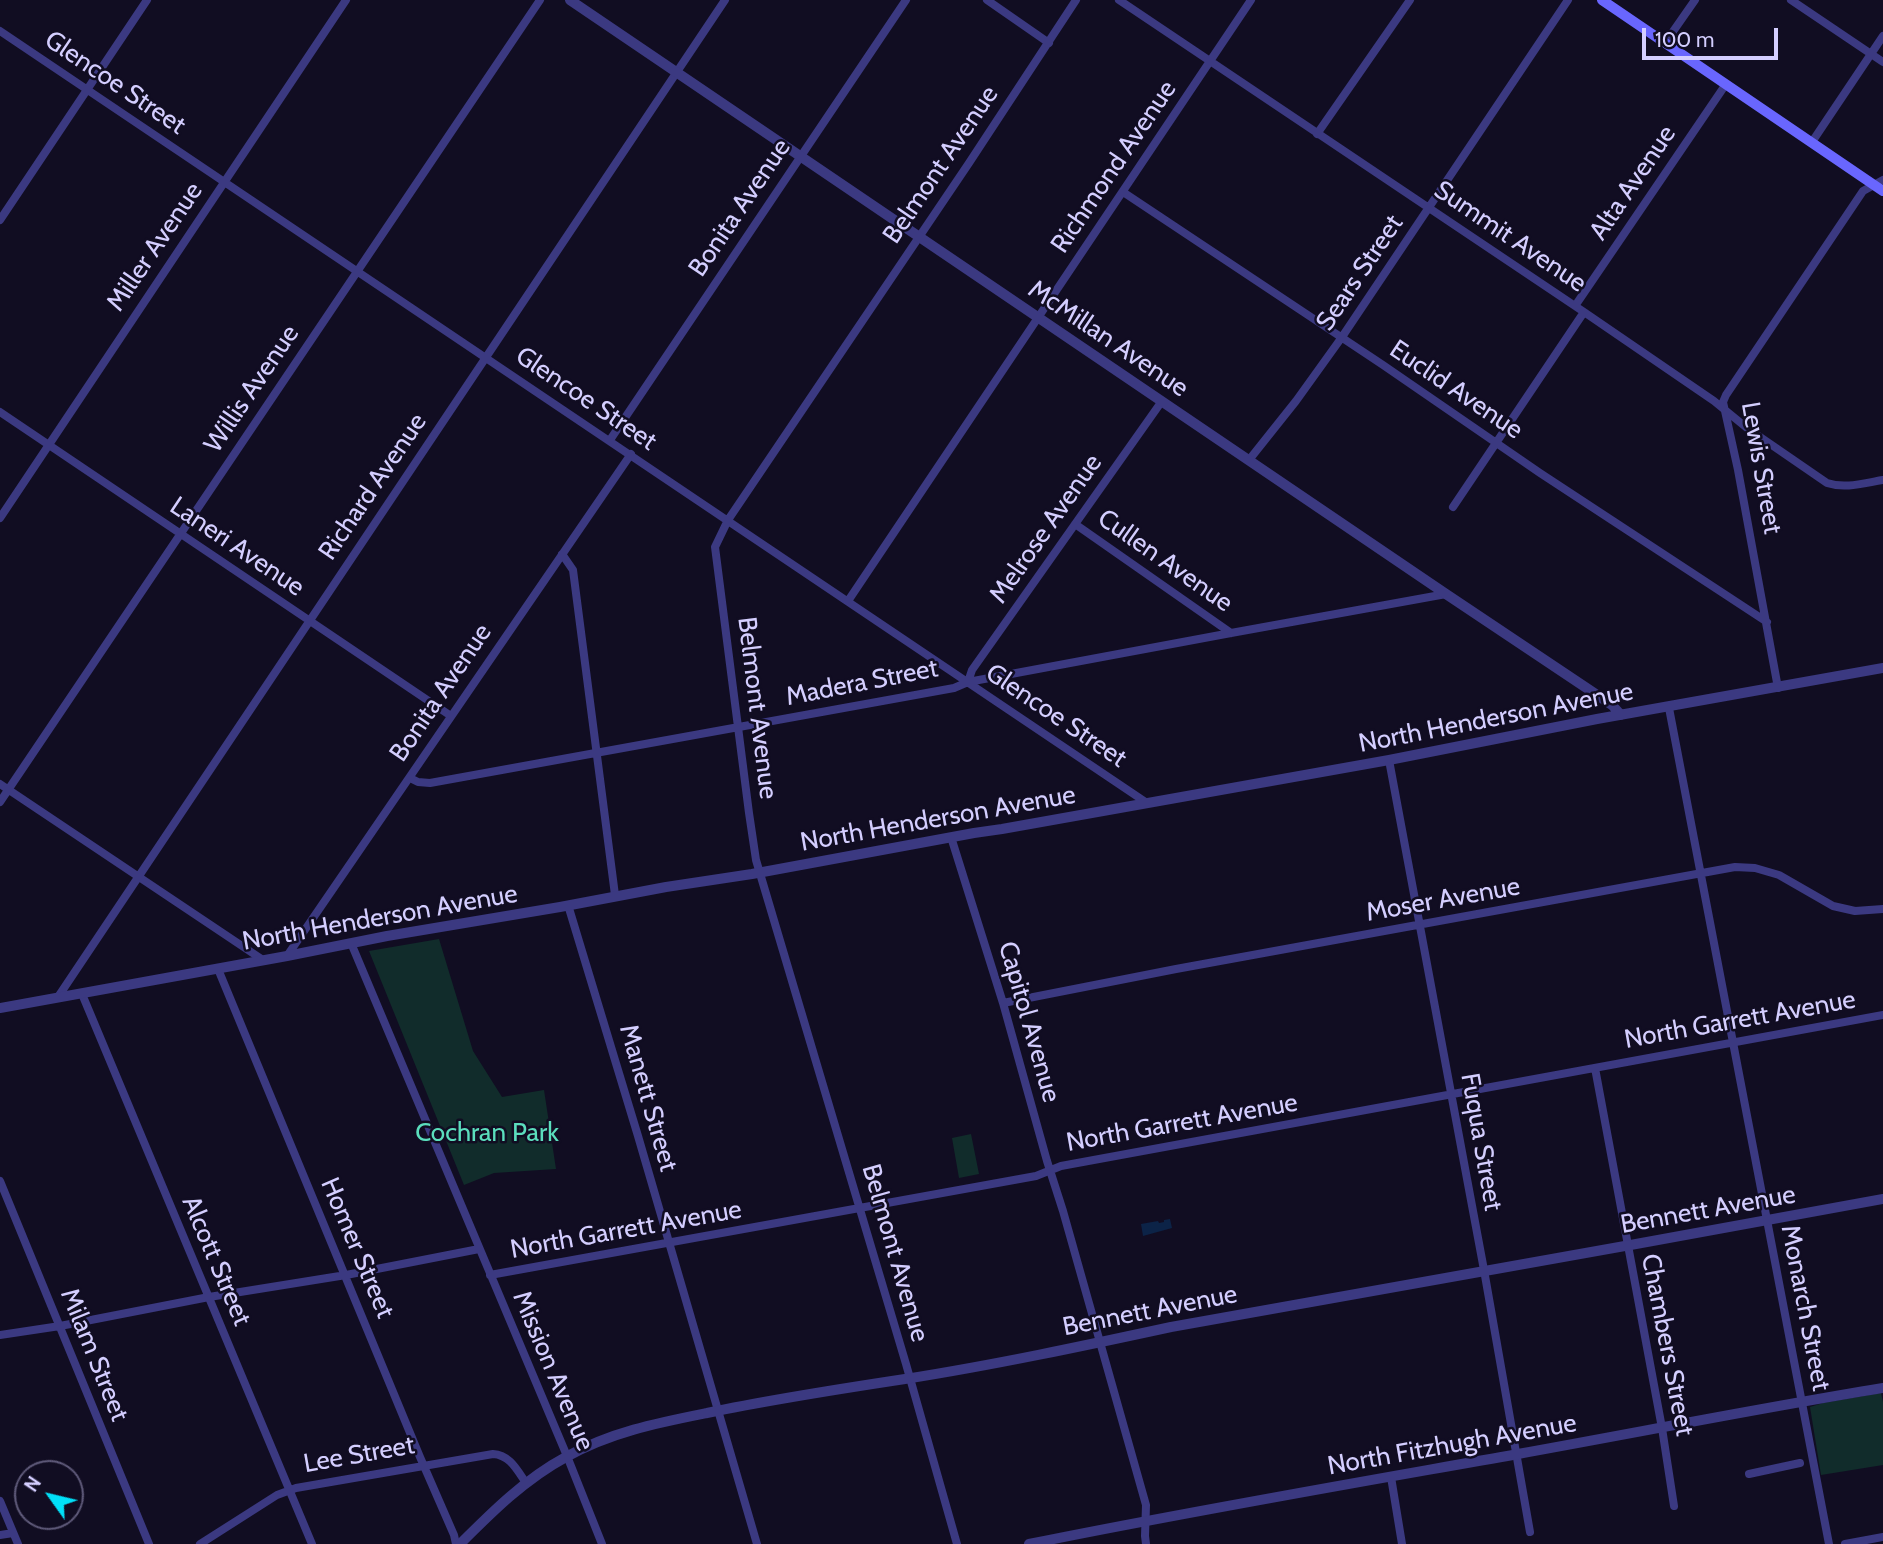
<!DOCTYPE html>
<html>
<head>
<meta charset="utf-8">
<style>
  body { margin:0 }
  #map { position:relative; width:1883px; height:1544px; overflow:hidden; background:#110d22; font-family:Cabin,sans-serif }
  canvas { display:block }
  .north { position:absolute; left:14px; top:1460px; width:70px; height:70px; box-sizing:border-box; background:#110d22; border:2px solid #5f5a7a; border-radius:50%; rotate:304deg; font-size:19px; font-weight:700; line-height:28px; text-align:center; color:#d4ceff }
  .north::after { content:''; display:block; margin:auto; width:24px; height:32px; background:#01e0f8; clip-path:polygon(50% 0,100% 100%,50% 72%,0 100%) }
  .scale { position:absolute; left:1642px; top:28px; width:136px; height:32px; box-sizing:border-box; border:4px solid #d4ceff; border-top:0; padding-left:9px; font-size:21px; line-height:24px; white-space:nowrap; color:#d4ceff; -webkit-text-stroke:5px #110d22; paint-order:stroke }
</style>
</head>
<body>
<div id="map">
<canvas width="1883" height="1544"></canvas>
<div class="north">N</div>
<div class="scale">100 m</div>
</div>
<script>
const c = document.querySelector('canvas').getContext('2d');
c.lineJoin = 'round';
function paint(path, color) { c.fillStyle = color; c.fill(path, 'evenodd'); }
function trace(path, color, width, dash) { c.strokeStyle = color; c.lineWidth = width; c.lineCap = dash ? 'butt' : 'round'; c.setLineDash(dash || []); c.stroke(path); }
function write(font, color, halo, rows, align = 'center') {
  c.font = font + ' Cabin,sans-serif'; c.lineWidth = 5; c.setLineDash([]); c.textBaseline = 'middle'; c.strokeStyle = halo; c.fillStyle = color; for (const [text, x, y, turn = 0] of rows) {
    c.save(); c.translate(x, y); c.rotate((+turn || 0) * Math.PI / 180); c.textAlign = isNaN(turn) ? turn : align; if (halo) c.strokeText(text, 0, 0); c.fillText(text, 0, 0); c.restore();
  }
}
paint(new Path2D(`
  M439 939 473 1051 502 1097 544 1090 556 1169 494 1173 464 1185 369 951Z
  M971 1134 979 1174 959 1178 952 1138Z
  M1881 1393 1883 1402V1465L1821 1475 1810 1407 1823 1403Z`), '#112c2b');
paint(new Path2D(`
  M1170 1219 1172 1228 1143 1236 1141 1224 1158 1221 1159 1223 1164 1222V1220Z`), '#0c2347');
trace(new Path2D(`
  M987 0 1049 43
  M1119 0 1584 312 1714 401 1747 428 1827 483C1845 489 1864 483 1883 480
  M1791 0 1883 62
  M0 31 1147 803
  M1665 43 1695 0
  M1317 134 1410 0
  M1812 142 1883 36
  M1123 192 1383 365 1540 473 1767 622
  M0 220 147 0
  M1575 306 1726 84
  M0 412 451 716
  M610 440 906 0
  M1249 460 1296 401 1342 337 1568 0
  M1453 507 1584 312
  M0 518 346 0
  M1075 524 1231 633
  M562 554 573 570 615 895
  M848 601 1251 0
  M968 682 972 670 1162 401
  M1778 688 1738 470 1723 402 1726 395 1863 191 1883 180
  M1669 708 1829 1544
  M1389 760 1484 1270 1530 1532
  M410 778 418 782 430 783 954 688 968 682 1231 633 1446 594
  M0 784 263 960
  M0 802 540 0
  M951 837 1003 1003 1047 1161 1063 1211 1146 1505 1145 1536 1146 1544
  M568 905 638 1136 757 1544
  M351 943 567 1456 602 1544
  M287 956 631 454
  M218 969 420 1457 454 1535 456 1544
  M82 994 312 1544
  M58 997 725 0
  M1003 1003 1176 969 1735 867 1755 868 1779 875 1833 906 1855 911 1883 909
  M1595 1068 1662 1428 1674 1506
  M0 1181 149 1544
  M490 1275 1036 1176 1061 1166 1883 1015
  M0 1335 60 1326 209 1297 346 1275 479 1249
  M1749 1474 1800 1463
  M1391 1477 1402 1544
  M0 1501 18 1544
  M0 1535 13 1533
  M200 1544 277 1495 296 1488 493 1454C510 1455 517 1470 526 1483
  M957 1544 906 1364 756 860 749 813 715 547 728 520 969 163 1076 0
  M1845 1544 1883 1537`), '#3b3981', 8);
trace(new Path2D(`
  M570 0 1446 594 1612 705 1621 715
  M0 1008 287 956 387 936 560 907 666 887 752 874 974 833 1002 829 1389 760 1597 719 1883 668
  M460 1544C492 1512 525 1479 566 1457 611 1432 657 1423 707 1413 773 1399 839 1389 905 1379 994 1365 1083 1346 1171 1327L1636 1244 1883 1199
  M1029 1544C1191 1511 1355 1483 1518 1454 1640 1432 1761 1408 1883 1388`), '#3b3981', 10);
trace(new Path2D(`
  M1602 0 1883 191`), '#6966fe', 10);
write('26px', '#d4ceff', '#110d22', [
  ["Glencoe Street",115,83,34],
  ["Belmont Avenue",941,165,-56],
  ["Richmond Avenue",1114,167,-56],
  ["Alta Avenue",1633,183,-56],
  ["Bonita Avenue",740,208,-56],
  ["Summit Avenue",1510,237,34],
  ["Miller Avenue",155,247,-56],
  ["Sears Street",1360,273,-56],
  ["McMillan Avenue",1108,339,34],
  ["Willis Avenue",252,389,-56],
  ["Euclid Avenue",1456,390,34],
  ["Glencoe Street",586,399,34],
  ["Lewis Street",1761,468,80],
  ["Richard Avenue",373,487,-56],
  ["Melrose Avenue",1046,529,-55],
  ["Laneri Avenue",237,547,34],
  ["Cullen Avenue",1165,561,35],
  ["Madera Street",862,683,-11],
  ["Bonita Avenue",441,693,-56],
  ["Belmont Avenue",757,708,83],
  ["Glencoe Street",1056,716,34],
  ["North Henderson Avenue",1496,718,-11],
  ["North Henderson Avenue",938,819,-10],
  ["Moser Avenue",1443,900,-10],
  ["North Henderson Avenue",380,918,-10],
  ["North Garrett Avenue",1740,1020,-10],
  ["Capitol Avenue",1029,1022,74],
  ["Manett Street",648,1098,74],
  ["North Garrett Avenue",1182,1123,-10],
  ["Fuqua Street",1481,1142,80],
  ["Bennett Avenue",1708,1210,-10],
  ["North Garrett Avenue",626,1230,-10],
  ["Homer Street",357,1248,67],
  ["Belmont Avenue",895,1253,74],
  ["Alcott Street",216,1261,67],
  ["Monarch Street",1805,1308,79],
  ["Bennett Avenue",1150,1311,-11],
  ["Chambers Street",1667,1345,79],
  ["Milam Street",94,1355,68],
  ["Mission Avenue",553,1371,67],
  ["North Fitzhugh Avenue",1452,1445,-10],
  ["Lee Street",359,1455,-10]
]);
write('26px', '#5bdebd', '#110d22', [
  ["Cochran Park",487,1133]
]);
</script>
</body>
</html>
